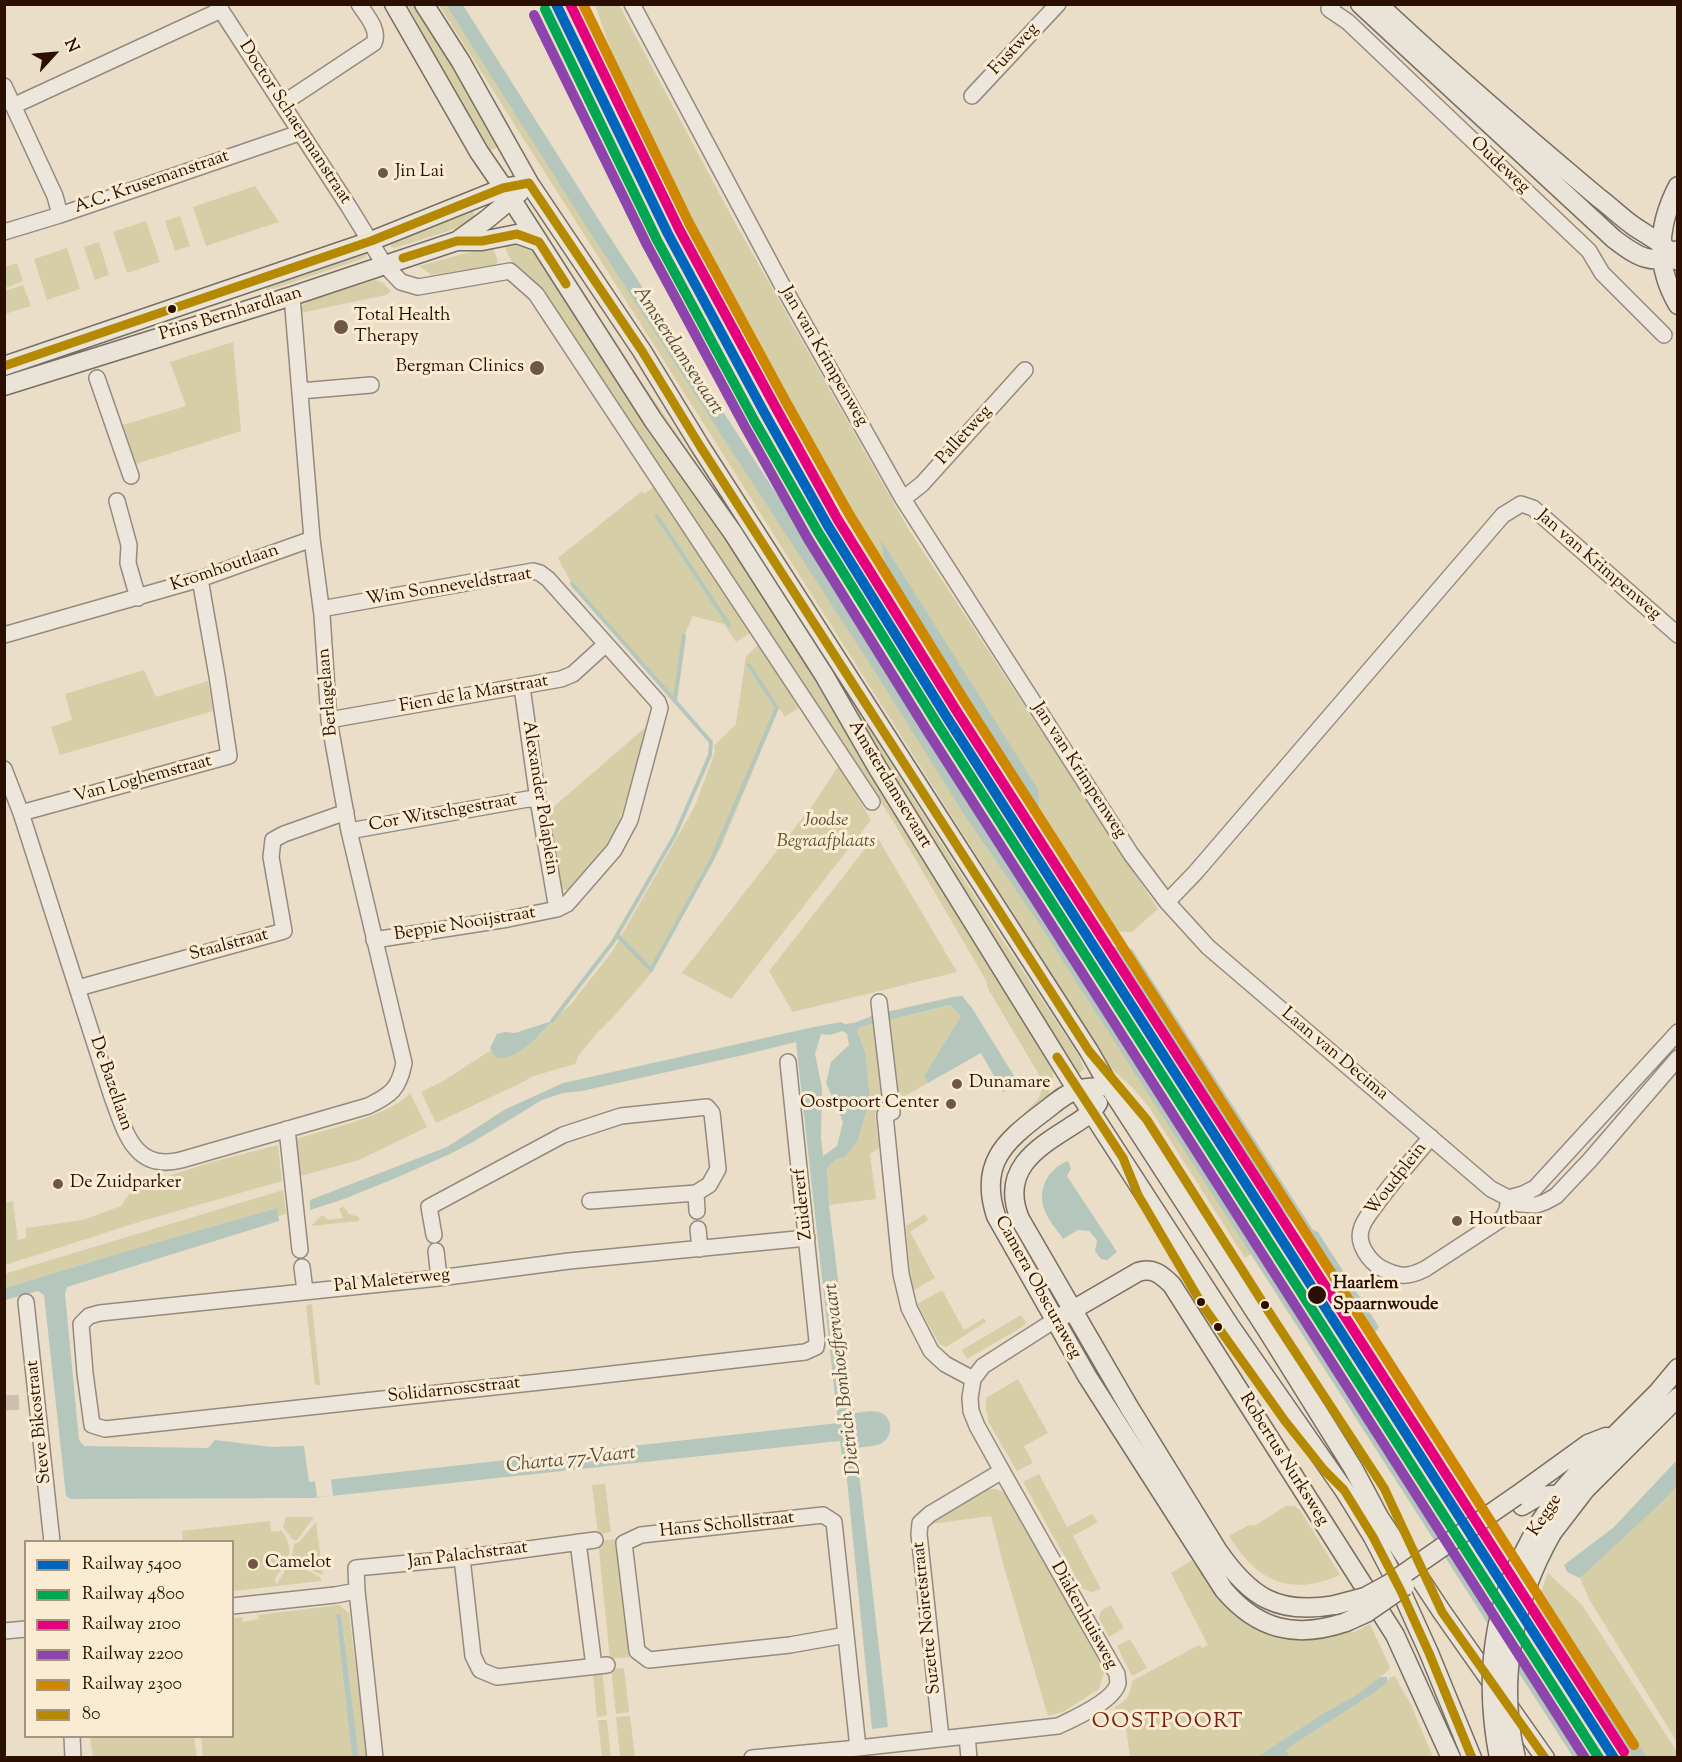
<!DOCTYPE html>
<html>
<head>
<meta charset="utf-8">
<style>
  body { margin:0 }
  #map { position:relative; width:1682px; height:1762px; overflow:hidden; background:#eadec9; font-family:"Sorts Mill Goudy",serif }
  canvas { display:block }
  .frame { position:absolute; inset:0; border:6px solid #2b0f00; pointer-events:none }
  .legend { position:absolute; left:24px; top:1540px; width:210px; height:198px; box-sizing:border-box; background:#faecd3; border:2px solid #a7947f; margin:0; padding:8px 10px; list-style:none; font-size:18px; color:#2b0f00 }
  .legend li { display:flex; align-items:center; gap:12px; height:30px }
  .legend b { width:30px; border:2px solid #a7947f }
  .north { position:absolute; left:24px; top:24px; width:60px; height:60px; -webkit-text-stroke:4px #faecd3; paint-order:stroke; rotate:64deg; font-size:16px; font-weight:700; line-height:24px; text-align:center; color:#2b0f00 }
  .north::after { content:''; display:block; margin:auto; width:21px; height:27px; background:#2b0f00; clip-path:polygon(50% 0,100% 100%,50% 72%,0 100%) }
</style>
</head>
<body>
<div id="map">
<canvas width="1682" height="1762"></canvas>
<div class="frame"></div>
<ul class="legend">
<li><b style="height:8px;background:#0065bd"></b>Railway 5400</li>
<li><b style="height:8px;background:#00a651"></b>Railway 4800</li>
<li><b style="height:8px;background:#e5007d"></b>Railway 2100</li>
<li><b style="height:8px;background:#8e44ad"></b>Railway 2200</li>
<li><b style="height:8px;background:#ce8800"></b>Railway 2300</li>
<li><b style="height:8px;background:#b58a00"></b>80</li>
</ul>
<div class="north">N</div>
</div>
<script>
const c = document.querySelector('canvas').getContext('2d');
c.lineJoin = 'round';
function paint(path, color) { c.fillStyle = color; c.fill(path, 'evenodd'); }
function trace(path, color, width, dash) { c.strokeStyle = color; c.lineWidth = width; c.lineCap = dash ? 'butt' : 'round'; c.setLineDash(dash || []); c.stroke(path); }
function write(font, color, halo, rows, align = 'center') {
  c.font = font + ' "Sorts Mill Goudy",serif'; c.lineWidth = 6; c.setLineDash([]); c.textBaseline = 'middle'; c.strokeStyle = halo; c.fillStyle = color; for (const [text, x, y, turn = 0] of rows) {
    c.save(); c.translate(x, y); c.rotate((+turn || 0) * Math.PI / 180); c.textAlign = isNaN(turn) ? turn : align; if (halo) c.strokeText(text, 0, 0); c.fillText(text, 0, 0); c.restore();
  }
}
paint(new Path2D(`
  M408 5H418L500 146 487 152 462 109Z
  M439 5H454L894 696 1254 1252 1245 1258 1149 1107 1133 1088 1111 1068Z
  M595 5H619L733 219 909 530 1158 909 1132 932 1109 931 859 538 706 260 624 88Z
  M255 186 279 222 206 246 193 207Z
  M472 210 477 219C451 232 422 239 394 248L390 246 392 242Z
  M531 214 626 359 727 507 774 578 998 933 1079 1056 1084 1069 1078 1074 828 669 623 361Z
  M180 216 190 246 175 251 165 221Z
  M146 221 160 262 127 273 113 232Z
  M99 242 109 275 95 280 84 247Z
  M503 243C521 245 529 246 540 260L584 330 746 568 823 686 865 764 1053 1071C1055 1094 1042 1103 1026 1115L1024 1113C1039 1100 1046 1093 1038 1073L987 987V982L893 821 859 768 610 390 546 297 515 269Z
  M492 246 498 261 495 265 432 275 419 266Z
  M67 248 80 289 47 300 34 259Z
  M365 252 367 253 365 258 267 291 265 285Z
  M17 263 23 281 5 288V267Z
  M375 280 382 282 391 291 386 295 300 313 302 306 309 301Z
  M23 285 31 306 5 314V291Z
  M233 342 241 431 136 464 123 425 186 406 170 362Z
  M655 486 751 632 736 642 724 624 693 616 684 636 675 700 572 584 558 558 642 491 644 494Z
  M759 644 801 706 785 717 779 708 721 847 651 973 617 1013 596 1034 578 1056 575 1064 530 1077 525 1081 436 1123 421 1092 445 1080 491 1050 493 1054 538 1037 552 1021 571 1004 612 952 695 806 715 752 714 746 736 724 746 656Z
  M144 670 156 697 208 681 213 711 60 755 51 727 72 720 65 694Z
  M649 724 617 829 575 889 564 890 561 887 549 811Z
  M839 765 871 820 731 999 682 973 815 802Z
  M876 835 957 972 793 1012 769 971Z
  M952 1005 961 1016 924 1076 928 1083 875 1113 879 1148 870 1154 876 1199 829 1205 827 1168 835 1160 845 1157 858 1140 870 1098 865 1052 857 1030 860 1027Z
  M410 1093 427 1127 359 1160 300 1176 296 1139C325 1130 392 1115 410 1093Z
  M278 1145 282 1181 142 1221 5 1265V1203L13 1201 18 1240 26 1238V1228L83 1220 121 1206 134 1187 212 1162Z
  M283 1190 286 1214 278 1216 277 1208 120 1253 5 1288 4 1274Z
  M343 1206 349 1214 359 1217V1221L311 1226 322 1215 328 1220 343 1218 339 1209Z
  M925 1214 928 1220 910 1232 935 1278 912 1291 906 1226Z
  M942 1290 964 1330 984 1318 986 1322 946 1347 940 1345 917 1304Z
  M312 1304 320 1385H315L306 1305Z
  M1021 1315 1026 1323 1022 1327 967 1359 962 1350Z
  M1018 1379 1048 1433 1024 1446 1033 1463 1017 1471 989 1423 986 1409V1398Z
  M1039 1474 1067 1527 1092 1514 1098 1522 1073 1536 1101 1589 1091 1592 1082 1588 1023 1482Z
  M605 1484 611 1532 598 1535 592 1485Z
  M1677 1485V1742L1589 1599 1580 1578Z
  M984 1489H996L1007 1494 1068 1602 1101 1665 1104 1673 1099 1689 1063 1712 1048 1716 1004 1567 991 1516 931 1524 935 1518Z
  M1286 1506H1294L1300 1510 1340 1575C1289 1597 1257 1581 1229 1536L1249 1525 1254 1526Z
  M285 1517H314L297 1540 294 1541 283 1527 285 1522Z
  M270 1521 271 1531 278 1532 281 1530C296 1549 289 1561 275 1578L276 1585 291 1561 321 1578V1581L233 1591 232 1542 183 1541 182 1531Z
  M316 1522 323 1575 310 1570 292 1556 294 1544 300 1541Z
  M616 1539 632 1657 610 1659 598 1541Z
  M1192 1560C1204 1577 1216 1597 1231 1612 1240 1621 1249 1623 1260 1627 1266 1629 1271 1633 1277 1635 1300 1643 1328 1639 1350 1630L1352 1633 1370 1624 1390 1667 1387 1672 1356 1695 1322 1714 1257 1757H1130L1124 1715H1117L1115 1707C1127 1701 1131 1694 1132 1681L1199 1645 1202 1648 1208 1645 1171 1573Z
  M1548 1573 1582 1605 1672 1744 1677 1752V1757H1647L1548 1604 1602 1701V1707L1632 1757H1623L1579 1688 1582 1685 1534 1610Z
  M339 1605 349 1613 367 1757H359L341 1614 336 1616 352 1757H203L201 1737 232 1736 233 1618 242 1617 243 1622 259 1619 258 1615Z
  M1111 1605 1124 1628 1109 1637 1099 1618 1101 1611Z
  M1130 1639 1147 1668 1132 1676 1117 1646Z
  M624 1668 629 1712 616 1714 611 1669Z
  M602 1669 607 1715 597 1717 593 1674 596 1670Z
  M1395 1676 1411 1705 1433 1757 1290 1758 1286 1751 1294 1744 1371 1695 1391 1677Z
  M630 1716 635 1757H620L616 1717Z
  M598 1720H607L611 1757H602Z
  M90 1737H194L197 1757H93Z`), '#d5cea7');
paint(new Path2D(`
  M880 538 1038 789 1039 811 886 568Z
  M1109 946 1132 949 1313 1230 1318 1232 1379 1327 1375 1332 1463 1471 1456 1477 1296 1226 1283 1211 1265 1187 1130 980Z
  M962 996 972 1008 1016 1079 1003 1092 981 1053 928 1083 924 1076 961 1016 951 1005 860 1027 857 1030 865 1052 870 1098 858 1140 845 1157 835 1160 827 1168 829 1205 854 1413C861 1413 871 1410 879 1412 893 1416 894 1436 882 1443 875 1447 865 1446 858 1448L860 1469 859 1473 888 1727 872 1729 846 1470H844L840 1442 839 1441 313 1498 71 1499 66 1496 44 1295 38 1291 5 1300V1288L120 1253 277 1208 279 1221 67 1287 65 1294 79 1440 84 1446 208 1448 215 1440 272 1447 304 1446 309 1482 838 1423 796 1042 739 1056 582 1091 563 1093 542 1100 473 1142 450 1154 391 1180 344 1199 310 1210V1200L447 1147 504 1110 563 1083 814 1027 841 1022 845 1024 854 1023 877 1014 953 997ZM843 1031 847 1034 849 1045 831 1062 826 1083 843 1122 837 1146 823 1156 821 1138 822 1088 815 1054 821 1034 830 1035Z
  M552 1021C538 1037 520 1058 497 1058L493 1054 490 1048 497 1034 505 1032 515 1033Z
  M1068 1161 1071 1168 1067 1176 1117 1252 1107 1260 1101 1259 1095 1251 1097 1240 1089 1231 1078 1230 1063 1239C1057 1230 1049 1221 1045 1211 1036 1191 1048 1168 1068 1161Z
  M1677 1460V1485L1667 1497 1580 1578 1567 1572 1564 1565 1613 1528Z
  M1548 1604 1553 1609 1647 1757H1632L1601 1707 1602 1701 1546 1611Z
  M341 1614 359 1757H352L336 1615Z
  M1380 1677H1387V1682L1371 1695 1294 1744 1286 1751 1290 1757H1257L1322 1714 1356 1695Z`), '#b5c7bc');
paint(new Path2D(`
  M331 1479 333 1496 317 1497 315 1481Z`), '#eadec9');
trace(new Path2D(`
  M657 516 729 625
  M675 700 684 636
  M617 935 651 970 711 861 777 708 749 665
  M552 1021 613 942 675 835 710 755 711 742 572 584`), '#b5c7bc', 4);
trace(new Path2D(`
  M454 4 595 227 879 665 969 809 1043 917 1500 1630
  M1510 1646 1582 1758`), '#b5c7bc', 14);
trace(new Path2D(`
  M4 1403 22 1402`), '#cdbfab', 15, [15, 8]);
const minor = new Path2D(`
  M217 4 349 207 384 264 401 282 418 287 510 271 536 294 872 802
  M632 4 781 283 903 499 1131 854 1167 902 1208 947 1491 1189 1520 1204 1536 1205 1545 1202 1556 1196 1590 1160 1678 1058
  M1333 4 1329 9 1348 22 1589 251 1602 273 1664 335
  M4 86 55 196 60 215
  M972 96 1058 4
  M282 104 374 43C380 30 366 15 359 4
  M13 106 221 10
  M4 232 60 215 299 133
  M97 378 131 476
  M300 391 371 385
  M903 499 922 484 1025 370
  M117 501 129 545 128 563 138 598
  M321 609 533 571 540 573 548 579 658 702 660 708 630 820 614 850 567 904 557 909 508 919 374 940
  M4 635 200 579 312 539
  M522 687 538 800 557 909
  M329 720 561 679 573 674 606 644
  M4 769 21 813 112 1097C125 1131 134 1172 181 1160L368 1106C391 1095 399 1089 404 1063L349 831 329 720 322 615 312 539 292 296
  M21 813 229 756 217 676 200 579
  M349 831 528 799 538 800
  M1167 902 1195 873 1503 515 1521 504 1533 508 1678 635
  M78 988 284 931 271 857 273 840 284 834 346 812
  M879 1002 892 1112 885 1115 901 1274 909 1308 931 1351 945 1364 973 1379
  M788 1062 817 1341 816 1347 805 1352 577 1378 105 1429 92 1425 85 1373 81 1324 89 1316 100 1313 439 1278 569 1261 807 1238
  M287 1129 300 1250
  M1431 1137C1413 1159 1394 1180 1378 1202 1372 1211 1363 1220 1361 1230 1357 1244 1369 1261 1381 1268 1399 1277 1407 1278 1425 1269L1503 1218 1507 1210 1509 1198
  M696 1193 697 1211
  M1509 1198 1523 1194 1535 1188 1678 1032
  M698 1229 700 1249
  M434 1235 429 1207 563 1135 621 1116 707 1107 712 1113 718 1169 709 1185 696 1193 590 1201
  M436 1251 439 1278
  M302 1267 305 1291
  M26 1302 52 1542
  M578 1542 594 1666
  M462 1558 473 1656 480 1670 497 1677 607 1665
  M232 1606 335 1595 357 1591
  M4 1631 26 1629
  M846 1635 790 1645 649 1660 637 1651 624 1543 641 1535 823 1515 834 1522 858 1748
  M72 1736 73 1758
  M967 1736 969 1758
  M941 1738 919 1534 920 1523 930 1514 1002 1471
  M375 1758 357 1591 356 1568 462 1558 595 1540
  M752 1758 858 1748 1058 1726C1073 1719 1114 1701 1118 1683 1118 1681 1117 1676 1117 1674L1002 1471 977 1426 971 1411 970 1398 973 1379 983 1366 1055 1320`);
const major = new Path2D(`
  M394 4 479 152 512 200 653 420 733 533 824 675 877 767 1077 1090 1230 1326 1344 1490 1373 1537 1401 1591 1429 1653 1472 1758
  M424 4 461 62 529 183 642 351 700 446 1089 1051 1109 1086 1267 1330 1353 1468 1379 1517 1442 1612 1545 1758
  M1360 4 1614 239C1634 254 1655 270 1678 250
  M1378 4C1449 71 1524 135 1599 198 1611 207 1622 218 1635 227 1650 237 1667 245 1678 261
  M1678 186C1657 226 1655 266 1678 305
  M457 241 486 220 520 192
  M4 366 371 241 503 188 514 186
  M4 386 292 296 457 241H482L517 234 539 242
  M1109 1086C1099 1087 1086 1087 1077 1090 1064 1094 1053 1105 1042 1113 1004 1142 979 1164 996 1216L1087 1376 1224 1590C1258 1630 1296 1639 1346 1622
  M1098 1103C1091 1114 1081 1120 1070 1127 1035 1149 1000 1171 1020 1219L1129 1407 1218 1551C1250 1597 1277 1615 1335 1605
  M1064 1315 1138 1272C1153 1267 1162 1275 1172 1285L1395 1635 1451 1758
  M1516 1496 1588 1444 1606 1437
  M1522 1506 1539 1496 1566 1494
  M1538 1525 1559 1494 1581 1469 1658 1392 1678 1368
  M1552 1533 1585 1490 1678 1397`);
trace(minor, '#958a7d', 18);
trace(major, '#796e62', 21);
trace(minor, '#ede6dd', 15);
trace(major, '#eae3d7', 18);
const majorBridge = new Path2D(`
  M1335 1605 1365 1597 1389 1584 1516 1496
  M1346 1622 1366 1613 1405 1586
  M1499 1758C1487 1696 1489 1633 1513 1575 1521 1557 1530 1541 1538 1525
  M1516 1758C1497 1680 1513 1602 1552 1533`);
trace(majorBridge, '#796e62', 21, []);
trace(majorBridge, '#eae3d7', 18);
trace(new Path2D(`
  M403 258 457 241H482L517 234 539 242 566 284
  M4 366 371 241 503 188 529 183 642 351 700 446 1089 1051 1147 1120 1265 1306 1384 1488 1442 1612 1545 1758
  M1057 1057 1123 1158 1138 1195 1203 1306 1285 1421 1324 1470 1344 1490 1373 1537 1401 1591 1429 1653 1472 1758`), '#b58a00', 9);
trace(new Path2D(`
  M556 4 668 234 765 414 828 526 946 716 1614 1758`), '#0065bd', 10);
trace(new Path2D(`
  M545 9 657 240 754 420 818 532 936 722 1599 1758`), '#00a651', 10);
trace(new Path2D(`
  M570 4 679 229 776 408 838 520 956 710 1624 1752`), '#e5007d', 10);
trace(new Path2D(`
  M534 15 647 245 744 425 808 539 926 729 1585 1758`), '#8e44ad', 10);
trace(new Path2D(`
  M583 4 689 223 786 402 849 514 966 703 1634 1745`), '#ce8800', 10);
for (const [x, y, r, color] of [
  [383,173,6,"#6e5746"],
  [172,309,5,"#2b0f00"],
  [341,327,8,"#6e5746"],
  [537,368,8,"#6e5746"],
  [957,1084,6,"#6e5746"],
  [951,1104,6,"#6e5746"],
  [58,1184,6,"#6e5746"],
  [1457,1221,6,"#6e5746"],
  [1317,1295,10,"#2b0f00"],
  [1201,1302,5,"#2b0f00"],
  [1265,1305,5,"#2b0f00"],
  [1218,1327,5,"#2b0f00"],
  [253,1564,6,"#6e5746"]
]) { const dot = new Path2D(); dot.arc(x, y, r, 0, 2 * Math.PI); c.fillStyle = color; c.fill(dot); trace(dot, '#faecd3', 2); }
write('18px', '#2b0f00', '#faecd3', [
  ["Fustweg",1015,50,-47],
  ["Doctor Schaepmanstraat",294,123,57],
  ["Oudeweg",1499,166,43],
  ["A.C. Krusemanstraat",152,183,-19],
  ["Prins Bernhardlaan",231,315,-17],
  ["Jan van Krimpenweg",823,357,60],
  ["Palletweg",965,436,-48],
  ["Jan van Krimpenweg",1598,566,41],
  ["Kromhoutlaan",225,569,-19],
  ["Wim Sonneveldstraat",449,588,-9],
  ["Berlagelaan",329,692,-95],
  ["Fien de la Marstraat",474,695,-10],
  ["Jan van Krimpenweg",1078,771,57],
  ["Van Loghemstraat",143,780,-15],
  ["Amsterdamsevaart",889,785,59],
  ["Alexander Polaplein",539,798,81],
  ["Cor Witschgestraat",443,814,-10],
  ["Beppie Nooijstraat",465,925,-9],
  ["Staalstraat",229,946,-15],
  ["Laan van Decima",1334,1055,40],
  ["De Bazellaan",110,1084,71],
  ["Woudplein",1397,1180,-52],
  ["Zuidererf",804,1204,-96],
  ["Pal Maleterweg",392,1282,-6],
  ["Camera Obscuraweg",1037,1288,61],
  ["Solidarnoscstraat",454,1391,-6],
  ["Steve Bikostraat",40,1422,-96],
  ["Robertus Nurksweg",1283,1460,58],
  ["Kegge",1546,1516,-57],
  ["Hans Schollstraat",727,1526,-6],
  ["Jan Palachstraat",468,1556,-7],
  ["Diakenhuisweg",1083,1616,61],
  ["Suzette Noiretstraat",928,1618,-96]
]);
write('18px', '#2b0f00', '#faecd3', [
  ["Jin Lai",395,173],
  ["Total Health",354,317],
  ["Therapy",354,338],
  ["Bergman Clinics",524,368,"right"],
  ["Dunamare",969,1084],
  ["Oostpoort Center",939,1104,"right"],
  ["De Zuidparker",70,1184],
  ["Houtbaar",1469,1221],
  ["Camelot",265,1564]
], 'left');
write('italic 18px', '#614d31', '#faecd3', [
  ["Joodse",826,822],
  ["Begraafplaats",826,843]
]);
write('bold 18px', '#2b0f00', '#faecd3', [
  ["Haarlem",1333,1285],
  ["Spaarnwoude",1333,1306]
], 'left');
write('italic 20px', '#534c40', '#faecd3', [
  ["Amsterdamsevaart",677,351,57],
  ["Dietrich Bonhoeffervaart",844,1379,-97],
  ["Charta 77-Vaart",571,1461,-6]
]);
c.letterSpacing = '1.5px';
write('21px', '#7a1f14', '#faecd3', [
  ["OOSTPOORT",1168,1723]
]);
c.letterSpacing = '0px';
</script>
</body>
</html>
